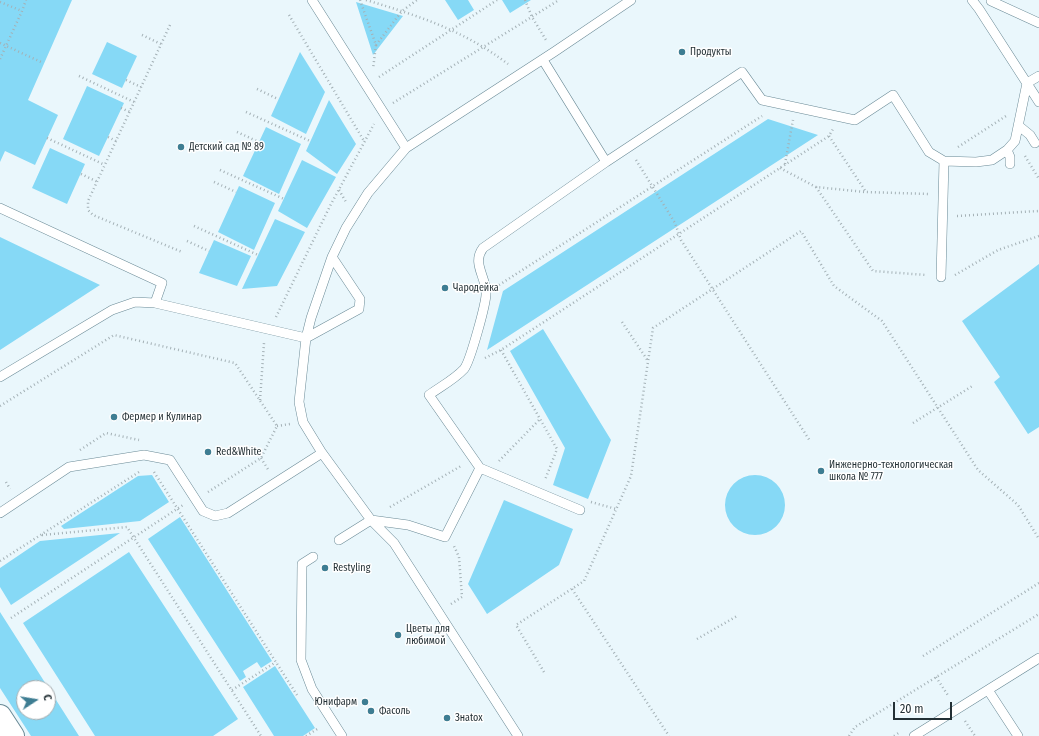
<!DOCTYPE html>
<html>
<head>
<meta charset="utf-8">
<style>
  body { margin:0 }
  #map { position:relative; width:1039px; height:736px; overflow:hidden; background:#eaf7fc; font-family:"Fira Sans Condensed",sans-serif }
  canvas { display:block }
  .north { position:absolute; left:16px; top:680px; width:40px; height:40px; box-sizing:border-box; background:#fff; border:1px solid #a7acae; border-radius:50%; rotate:78deg; font-size:11px; font-weight:700; line-height:16px; text-align:center; color:#233035 }
  .north::after { content:''; display:block; margin:auto; width:14px; height:18px; background:#3e7d92; clip-path:polygon(50% 0,100% 100%,50% 72%,0 100%) }
  .scale { position:absolute; left:893px; top:702px; width:59px; height:18px; box-sizing:border-box; border:2px solid #233035; border-top:0; padding-left:5px; font-size:12px; line-height:14px; white-space:nowrap; color:#233035; -webkit-text-stroke:3px #fff; paint-order:stroke }
</style>
</head>
<body>
<div id="map">
<canvas width="1039" height="736"></canvas>
<div class="north">С</div>
<div class="scale">20 m</div>
</div>
<script>
const c = document.querySelector('canvas').getContext('2d');
c.lineJoin = 'round';
function paint(path, color) { c.fillStyle = color; c.fill(path, 'evenodd'); }
function trace(path, color, width, dash) { c.strokeStyle = color; c.lineWidth = width; c.lineCap = dash ? 'butt' : 'round'; c.setLineDash(dash || []); c.stroke(path); }
function write(font, color, halo, rows, align = 'center') {
  c.font = font + ' "Fira Sans Condensed",sans-serif'; c.lineWidth = 3; c.setLineDash([]); c.textBaseline = 'middle'; c.strokeStyle = halo; c.fillStyle = color; for (const [text, x, y, turn = 0] of rows) {
    c.save(); c.translate(x, y); c.rotate((+turn || 0) * Math.PI / 180); c.textAlign = isNaN(turn) ? turn : align; if (halo) c.strokeText(text, 0, 0); c.fillText(text, 0, 0); c.restore();
  }
}
paint(new Path2D(`
  M0 0H72L28 100 58 115 35 165 5 151 0 162Z
  M445 0H468L474 10 458 20Z
  M502 0H531L510 13Z
  M356 2 403 16 373 55Z
  M107 42 137 56 122 88 92 74Z
  M300 52 325 92 306 134 271 116Z
  M87 86 124 103 99 156 63 139Z
  M329 100 356 144 337 174 306 151Z
  M768 119 818 135 487 350 503 291Z
  M266 127 301 144 279 194 243 176Z
  M50 148 85 164 67 204 32 188Z
  M302 160 336 177 307 228 278 211Z
  M239 186 275 203 254 250 218 232Z
  M275 219 305 232 277 286 242 289Z
  M0 237 100 285 0 350Z
  M214 240 251 256 237 286 199 273Z
  M1039 264V427L1028 434 994 382 1000 377 962 321Z
  M543 329 611 440 588 499 553 485 565 448 510 351Z
  M725 505a30 30 0 1 1 60 0a30 30 0 1 1-60 0Z
  M152 475 169 502 140 521 64 529 61 526 138 476Z
  M504 500 573 529 559 565 487 614 468 584Z
  M180 517 272 661 261 668 257 662 243 671 246 677 240 681 148 539Z
  M120 533 11 605 0 587V568L40 541Z
  M129 552 238 719 213 736H95L23 623Z
  M0 612 79 736H31L0 688ZM24 688H48V712H24Z
  M275 666 315 728 303 736H274L243 687Z`), '#86d9f6');
const lane = new Path2D(`
  M312 0 406 148
  M972 0 979 9 1039 102
  M991 1 1039 23
  M543 60 606 162
  M1019 126 1030 135 1035 143
  M1007 150 1010 157V164
  M0 208 162 283 155 303
  M941 277 944 161
  M0 377 112 310 135 302 155 303 306 338 359 309 360 299 332 257
  M580 510 480 468 429 395C440 387 455 379 464 369 470 362 487 301 486 292 485 275 472 263 483 248L606 162 742 72 762 100 855 120 893 95 929 152 944 161 976 162 992 160 1007 150 1015 141 1027 83 1039 76
  M0 513 69 467 144 455 170 460 203 511 215 516 228 513 322 453
  M339 540 371 520 408 525 445 537 480 468
  M313 557 302 564 301 660 312 689 342 736
  M988 690 1018 736
  M518 736 394 543 371 520 322 453 303 422 299 402 306 338 311 318 332 257 346 228 368 193 406 148 554 52 631 0
  M914 736 1039 658`);
const secondary = new Path2D(`
  M0 716 13 736`);
trace(lane, '#6a8a96', 10);
trace(secondary, '#6a8a96', 24);
trace(new Path2D(`
  M360 0 376 45 373 69
  M366 0C419 16 463 30 508 64
  M525 0 532 17 546 40
  M0 2 22 11
  M289 15 364 141
  M170 25 88 201V210L93 215 182 252
  M142 35 161 44
  M0 43 41 62
  M376 45 402 11 417 0
  M0 59 22 11 26 0
  M79 76 134 102
  M379 77 497 0
  M126 80 141 87
  M257 89 278 99
  M393 103 559 0
  M121 108 130 112
  M246 112 310 141
  M237 132 259 142
  M829 136 866 192 930 194
  M108 137 116 141
  M47 138 105 165
  M958 147 1006 116
  M1025 156 1039 179
  M636 160 675 223 681 240 810 441
  M785 164 793 120
  M780 168 816 187 865 192
  M220 170 284 199
  M81 174 98 182
  M214 182 236 192
  M816 187 873 271 926 275
  M339 190 346 202
  M957 216 1039 211
  M194 226 258 255
  M187 241 209 251
  M955 275 998 250 1039 236
  M499 285 762 116
  M276 317 329 208 374 124
  M622 322 648 361
  M501 350 557 449 545 480
  M485 358 501 350 829 136 833 129
  M260 400 264 343
  M0 406 114 335 235 363 277 426 261 458 208 492
  M913 423 974 385
  M277 426 290 424
  M80 450 106 433 139 440
  M261 458 269 471
  M499 461 540 419
  M154 472 297 695
  M6 482 10 489
  M591 502 616 509
  M390 507 461 466
  M42 535 127 527 261 736
  M0 561 139 472
  M572 589 669 736
  M451 604 462 597 459 557 454 546
  M11 618 183 505
  M697 639 737 616
  M923 656 1039 583
  M544 672 516 625 584 581 631 476 653 328 801 231 834 286 882 321 978 470 1018 505 1039 539
  M936 677 949 697
  M232 690 276 662
  M965 721 975 736
  M306 736 319 728
  M849 736 855 727 1039 614
  M894 736 900 732`), '#a4b1b6', 2.5, [1, 3]);
trace(lane, '#fff', 9);
trace(secondary, '#fff', 22);
for (const [x, y, r, color] of [
  [682,52,4,"#3e7d92"],
  [181,147,4,"#3e7d92"],
  [445,288,4,"#3e7d92"],
  [114,417,4,"#3e7d92"],
  [208,452,4,"#3e7d92"],
  [821,471,4,"#3e7d92"],
  [325,568,4,"#3e7d92"],
  [398,635,4,"#3e7d92"],
  [365,702,4,"#3e7d92"],
  [371,711,4,"#3e7d92"],
  [447,718,4,"#3e7d92"]
]) { const dot = new Path2D(); dot.arc(x, y, r, 0, 2 * Math.PI); c.fillStyle = color; c.fill(dot); trace(dot, '#fff', 1.5); }
write('10px', '#233035', '#fff', [
  ["Продукты",690,52],
  ["Детский сад № 89",189,147],
  ["Чародейка",453,288],
  ["Фермер и Кулинар",122,417],
  ["Red&White",216,452],
  ["Инженерно-технологическая",829,465],
  ["школа № 777",829,477],
  ["Restyling",333,568],
  ["Цветы для",406,629],
  ["любимой",406,641],
  ["Юнифарм",357,702,"right"],
  ["Фасоль",379,711],
  ["Знаtox",455,718]
], 'left');
</script>
</body>
</html>
